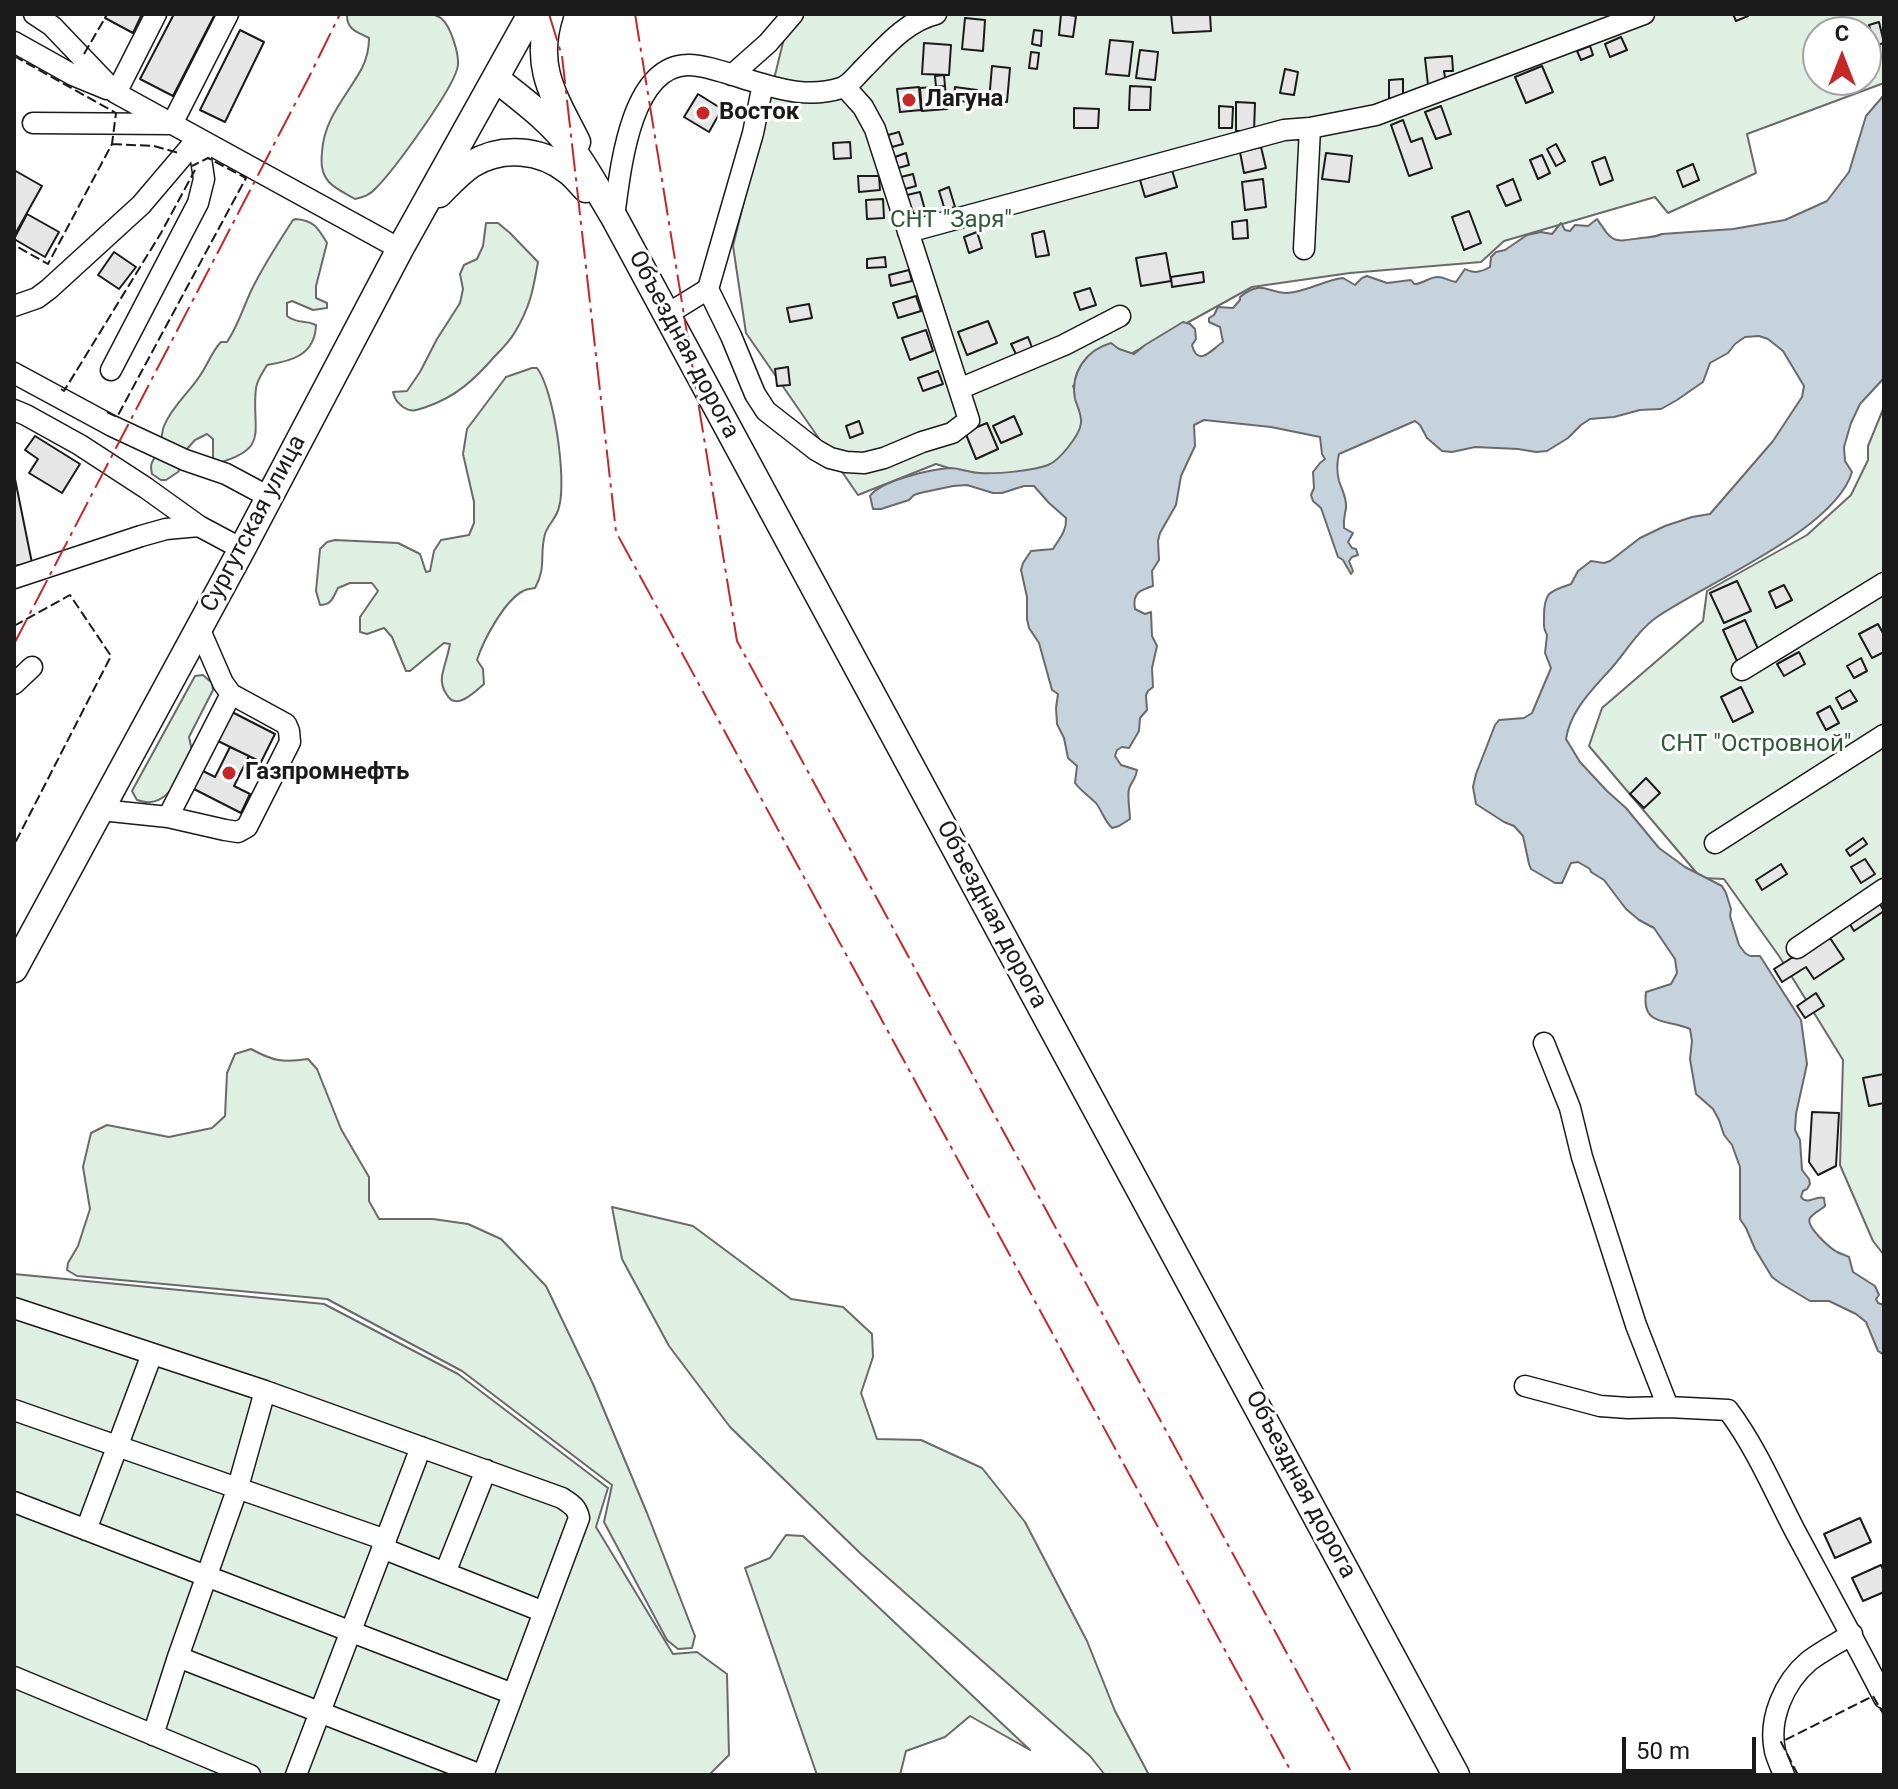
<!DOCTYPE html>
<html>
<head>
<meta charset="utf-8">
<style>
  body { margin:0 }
  #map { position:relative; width:1898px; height:1789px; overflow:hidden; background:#fff; font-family:Roboto,sans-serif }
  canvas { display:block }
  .frame { position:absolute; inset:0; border:16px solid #1a1a1a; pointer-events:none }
  .north { position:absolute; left:1802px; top:16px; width:80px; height:80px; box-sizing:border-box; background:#fff; border:2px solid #a3a3a3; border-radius:50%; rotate:0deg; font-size:22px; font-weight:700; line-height:32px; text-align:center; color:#1a1a1a }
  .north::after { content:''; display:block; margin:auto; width:28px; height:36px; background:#c62828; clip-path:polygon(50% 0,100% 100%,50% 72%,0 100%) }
  .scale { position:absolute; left:1622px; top:1737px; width:134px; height:36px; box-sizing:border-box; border:4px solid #1a1a1a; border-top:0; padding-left:10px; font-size:24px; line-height:28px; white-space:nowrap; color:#1a1a1a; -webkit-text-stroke:6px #fff; paint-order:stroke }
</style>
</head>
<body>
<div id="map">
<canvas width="1898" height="1789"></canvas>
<div class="frame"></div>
<div class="north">С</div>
<div class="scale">50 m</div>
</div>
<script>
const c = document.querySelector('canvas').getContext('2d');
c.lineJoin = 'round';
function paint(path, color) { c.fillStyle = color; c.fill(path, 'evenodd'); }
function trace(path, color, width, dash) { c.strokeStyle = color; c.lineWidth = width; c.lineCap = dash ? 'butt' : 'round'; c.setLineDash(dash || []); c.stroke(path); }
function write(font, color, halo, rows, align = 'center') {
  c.font = font + ' Roboto,sans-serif'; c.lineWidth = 6; c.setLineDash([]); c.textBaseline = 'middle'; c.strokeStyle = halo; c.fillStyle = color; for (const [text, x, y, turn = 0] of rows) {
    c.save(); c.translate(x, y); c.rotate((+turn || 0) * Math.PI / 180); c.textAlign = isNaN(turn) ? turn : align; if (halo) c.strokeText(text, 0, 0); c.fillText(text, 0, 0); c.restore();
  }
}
const green = new Path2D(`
  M349 14H432C435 15 440 17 442 19 451 27 459 54 458 65 456 86 393 171 376 188 370 195 364 197 355 199 347 194 335 189 329 182 321 173 321 163 322 152 324 118 347 96 362 68 367 58 369 48 369 38 358 32 347 30 347 16Z
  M790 14H1884V83L1747 134 1756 173 1668 213 1655 197 1504 241 1481 262 1350 273 1252 287 1073 386 1090 430 1056 477 1003 485 936 464 858 495 746 333 733 246ZM1818 32H1866V80H1818Z
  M296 219C315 221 318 228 327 243L316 286V298L327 303V308L313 310 292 301 287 303V316C299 325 304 319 316 325 315 355 292 361 267 365 263 372 257 380 256 388 251 431 271 448 218 463L213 458V439L207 434 195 440 187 449 184 463 178 472 166 480H161L152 474C149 460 154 462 158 451 162 443 161 434 164 426 172 406 190 392 201 374 208 364 212 351 221 342H227C238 326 243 308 251 291 263 266 278 243 293 220Z
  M486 223H498L510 233 538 262C533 291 530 307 515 332 510 341 502 349 495 356 475 379 456 397 426 407 417 410 412 413 403 407 397 402 395 400 393 392L407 391 420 372 437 339 460 303 463 289 460 274 464 265 477 259 483 246Z
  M532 368H537C554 390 567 480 559 507 557 518 548 524 545 534 539 556 547 566 535 588 531 589 526 589 523 591 504 601 483 641 477 660L483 669 484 684C475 692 456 711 447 695 443 690 441 682 442 676 444 666 448 655 450 644L444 643 410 671H406L392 637 384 628 367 634 360 632V617L378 591 372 583H350L338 588C333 597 332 605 320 605L316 591 320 549 327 542 335 540 398 543 420 554 426 572 430 571 434 551 441 540 469 535 474 523V502L463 454 467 429 506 377Z
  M1884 407V1255L1873 1241 1840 1165 1843 1060 1779 956 1724 879 1701 878 1589 746 1602 708 1703 621 1707 591 1807 535 1851 495 1868 460V446Z
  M203 675 212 683 213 690 189 737 192 751C180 773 169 812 137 800L132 791 195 676Z
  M251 1049C273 1061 283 1063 308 1059L317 1069 341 1129 369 1177V1201L379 1219H433L468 1224 501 1239 546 1286 593 1384 647 1513 695 1636 692 1648 678 1649 667 1640 604 1522 612 1485 462 1371 327 1299 77 1276 67 1270 68 1263 78 1246 90 1209 83 1167 91 1133 107 1125 169 1137 212 1128 225 1116 227 1073 235 1054Z
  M612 1207 693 1226 791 1299 843 1307 872 1334 873 1357 861 1393 877 1439 921 1440 982 1468 1025 1522 1087 1641 1115 1711 1149 1775H1105L1090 1756 861 1554 730 1427 669 1346 622 1259Z
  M14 1274 324 1304 458 1374 608 1488 596 1527 673 1654 697 1652 727 1674 729 1755 709 1775H14Z
  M786 1535 803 1536 1030 1750 970 1716 945 1737 906 1751 900 1775H817L745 1568 770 1558Z`);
paint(green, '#e0efe3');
trace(green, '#6a6a6a', 2);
const water = new Path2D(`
  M1884 95V378L1860 404 1851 423 1844 447 1845 461 1852 472C1835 530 1706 583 1657 617 1637 631 1624 655 1608 672 1590 692 1570 712 1566 739L1580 762 1607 791 1626 808 1659 848 1685 867 1722 886 1726 893 1731 909 1730 916 1739 945 1745 953 1750 956H1760L1801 1020 1807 1064 1796 1114 1795 1130 1800 1140 1802 1170 1809 1179 1810 1184 1807 1189 1803 1191 1801 1197C1808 1206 1815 1195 1824 1198L1825 1206C1822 1209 1812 1214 1810 1218 1805 1226 1830 1248 1837 1252 1841 1254 1845 1255 1849 1257L1853 1272 1875 1286 1879 1295 1876 1299 1878 1303 1884 1305V1355L1878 1351 1866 1322 1856 1314 1829 1301H1810L1780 1283 1772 1277 1755 1249 1746 1228 1740 1219V1167L1732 1145 1724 1135 1719 1120 1713 1109 1696 1094 1690 1059 1692 1041 1690 1029C1667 1019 1641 1027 1646 992L1671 984 1677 973 1675 959 1654 928 1639 920 1626 909 1604 880 1591 872 1590 869 1578 862 1571 863 1562 883H1555L1531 869 1529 864 1523 836 1514 826 1504 822 1476 804 1473 787 1476 774 1495 725 1499 720 1524 718 1532 713 1551 668 1545 653 1547 635C1543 628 1544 624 1544 616 1544 591 1551 591 1571 584L1578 571 1591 561 1604 563 1610 561 1640 538 1665 526 1692 517 1710 514 1773 441 1802 397 1804 386 1783 351 1768 339 1759 336 1745 337 1735 344 1728 353 1710 363 1703 382 1677 400 1661 409 1640 410 1614 417 1590 419 1581 425 1568 438 1547 451 1536 452 1518 449 1475 447 1452 452 1442 451 1427 438 1420 425 1415 421 1339 454C1337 462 1337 473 1339 481 1342 490 1347 498 1346 508 1345 515 1343 519 1344 528L1353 533 1348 542 1352 548 1356 549 1358 555 1352 557 1349 561 1353 571 1351 574 1343 560 1338 557 1321 508 1313 501 1311 495 1314 488 1313 472 1320 463 1325 459 1322 454 1320 437 1271 427 1204 420 1194 425 1195 446 1181 476 1176 505 1160 533 1158 541 1159 560 1152 571 1153 586C1140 590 1132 593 1135 609L1145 614 1151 612 1152 636 1157 646 1152 668 1153 687 1148 691 1146 695 1147 710 1140 718 1139 731 1129 748 1122 747 1117 750 1115 756 1121 765 1137 770C1136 779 1131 782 1129 789 1127 796 1130 811 1130 819L1119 826 1112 828C1104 820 1102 811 1096 803 1089 796 1081 791 1075 783L1077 766 1068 758 1064 738 1057 724 1056 708 1058 694 1052 690 1039 643 1029 628 1027 619V597L1021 570 1023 563 1031 551 1053 549C1059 539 1067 531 1066 518L1049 503 1034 486H1024L1002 493H993L967 485 953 486 920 493 914 495 909 500 881 509H873L870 496C880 481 931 469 950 468 960 468 970 473 980 473 997 474 1032 471 1048 465 1059 461 1080 435 1081 423 1082 415 1077 406 1075 399 1070 373 1086 350 1111 343L1119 349 1134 354 1145 345 1183 322 1190 324 1195 329 1196 339 1192 345C1198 369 1213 348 1223 342L1220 327 1209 322V318L1214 315 1218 307 1233 308 1240 300V297C1262 279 1267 293 1287 293 1307 292 1324 280 1343 278L1355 285 1362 278 1367 276 1387 283 1411 280 1414 284C1424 284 1428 277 1438 277 1444 277 1449 281 1456 282L1465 269C1474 274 1481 272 1490 267L1491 257 1496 252 1505 250 1527 235 1541 232 1552 234 1561 223 1565 230 1570 231 1575 225 1588 226 1597 219C1614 244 1612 242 1642 238 1650 237 1655 237 1662 234L1733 229 1785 220 1827 201 1849 172 1866 116Z`);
paint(water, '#c6d2dc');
trace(water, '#6a6a6a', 2);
const building = new Path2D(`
  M107 14H142L133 33 105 18Z
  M174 14H215L173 96 140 79Z
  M1061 14 1076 16 1073 37 1059 35Z
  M1171 14H1210L1211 31 1173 33Z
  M1733 14H1747L1748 16 1736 21Z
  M965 18 985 20 983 51 962 49Z
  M1879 22 1884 43 1874 46 1869 25Z
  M240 30 264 42 225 122 200 110Z
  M1034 30 1042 31 1041 46 1032 44Z
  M1621 37 1627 50 1610 57 1605 44Z
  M1110 40 1133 42 1129 76 1106 74Z
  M924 43 951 45 949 75 922 74Z
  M1590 46 1593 55 1581 60 1577 51Z
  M1140 50 1158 52 1155 80 1136 78Z
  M1031 52 1039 53 1037 69 1029 68Z
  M1452 56 1453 71H1444L1446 84 1428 85 1425 58Z
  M992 66 1010 68 1007 102 989 101Z
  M1542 66 1553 92 1526 103 1515 77Z
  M1285 69 1298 72 1294 95 1280 93Z
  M944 75 945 86 936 87 935 76Z
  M1403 79V98H1389V80Z
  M945 86 947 109 922 111 920 88Z
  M1130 86 1151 87 1150 110H1129Z
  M919 87 921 110 900 112 897 89Z
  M955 87 977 90 975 103 954 100Z
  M698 94 722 109 709 132 684 117Z
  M1236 102 1255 103 1254 131H1236Z
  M1219 106 1233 107 1232 128H1219Z
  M1441 106 1451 134 1436 139 1425 112Z
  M1074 108 1099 109 1098 128H1074Z
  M1403 120 1411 142 1422 138 1432 168 1409 176 1391 125Z
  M899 132 903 144 892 147 888 135Z
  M850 142 851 158 834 159 833 143Z
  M1556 144 1565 161 1556 166 1547 149Z
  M1261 147 1266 168 1244 173 1240 152Z
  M906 153 909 165 898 168 895 157Z
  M1326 153 1352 156 1349 182 1322 179Z
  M1542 155 1550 173 1538 179 1530 160Z
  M1605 157 1613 180 1600 185 1592 162Z
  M1693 164 1699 180 1683 187 1677 171Z
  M14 170 42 186 14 236Z
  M1172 170 1177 187 1145 197 1140 180Z
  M913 174 916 186 905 189 901 177Z
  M858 176H879L880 190 859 192Z
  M1263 179 1266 207 1245 210 1242 182Z
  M1513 179 1521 200 1506 206 1497 186Z
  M949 187 955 207 945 210 939 191Z
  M920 192 925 210 913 214 907 195Z
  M883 199 884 218 867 219 866 200Z
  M1469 211 1481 243 1464 250 1452 217Z
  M27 214 59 232 45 257 14 239Z
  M1247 220 1248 238 1233 239 1232 222Z
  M1044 231 1049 255 1036 257 1032 234Z
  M977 232 982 248 969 253 964 237Z
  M114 252 136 267 119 289 98 275Z
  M1166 253 1171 281 1141 286 1136 258Z
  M885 257 886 267 867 268V259Z
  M909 270 912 281 891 286 889 275Z
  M1203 272 1204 282 1172 287 1171 277Z
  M1090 288 1096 305 1080 310 1074 293Z
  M916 296 921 311 898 318 893 303Z
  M809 304 812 318 790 322 787 308Z
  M988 321 997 343 967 355 958 332Z
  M926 330 933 351 910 360 902 338Z
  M1028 337 1033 350 1017 356 1011 344Z
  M788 367 790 385 777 386 775 369Z
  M938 371 943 384 923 391 918 378Z
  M1014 416 1022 434 1001 443 993 426Z
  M859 421 863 433 850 438 846 426Z
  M987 423 998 449 976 459 965 432Z
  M35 436 80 464 62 493 29 473 38 459 25 450Z
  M14 474 32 563 14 566Z
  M1737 581 1751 611 1724 623 1710 593Z
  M1784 585 1792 600 1776 608 1769 592Z
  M1745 620 1759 651 1737 661 1723 630Z
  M1878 624 1884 635V652L1872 658 1859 634Z
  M1799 652 1805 664 1784 676 1777 664Z
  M1861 658 1867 671 1854 678 1847 666Z
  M1741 687 1753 712 1733 722 1721 697Z
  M1850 690 1857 701 1842 709 1836 698Z
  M1830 706 1839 723 1826 730 1817 713Z
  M232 712 275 734 261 762 218 741Z
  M230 747 249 756 234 786 250 794 241 813 190 787 199 769 215 777Z
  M1646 778 1660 793 1644 808 1630 794Z
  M1863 838 1867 844 1850 856 1846 850Z
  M1865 859 1875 874 1861 883 1851 867Z
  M1781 864 1787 874 1762 890 1756 880Z
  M1878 901 1884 911 1854 931 1848 921Z
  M1830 938 1844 959 1814 979 1806 967 1782 982 1774 969 1798 954 1800 957Z
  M1816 993 1824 1006 1805 1018 1797 1006Z
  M1884 1074V1103L1869 1106 1863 1078Z
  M1812 1112 1839 1113 1836 1166 1818 1175 1809 1162Z
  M1860 1518 1871 1542 1835 1558 1824 1534Z
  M1881 1565 1884 1571V1592L1863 1601 1852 1578Z`);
paint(building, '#e6e6e6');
trace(building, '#1a1a1a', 2);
const minor = new Path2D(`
  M34 14 52 26 116 93
  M156 14 116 93 400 249
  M14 42 73 75 107 89
  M732 75 768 43 793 14
  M33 123 172 124 228 14
  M614 217C620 174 629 67 687 65 704 64 735 76 752 81 782 90 810 98 841 88 850 85 857 75 864 68 884 48 906 21 936 14
  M908 232 1284 130 1310 128 1376 115 1644 14
  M1304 249 1310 128
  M708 289 731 336 755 394 766 411 816 450 830 458 846 462 864 463 884 458 922 442 952 433 969 420 875 129 863 107 845 87
  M14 306 37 298 49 289 141 205 198 138
  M666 315 708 289 753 133 763 84
  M111 370 198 203 204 179 198 138
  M14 373 112 426 185 460 226 474 269 497
  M959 389 1064 345 1120 316
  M14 410 26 415 80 445 146 488 199 526 242 549
  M14 578 141 536 166 529 199 526
  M1742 670 1884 583
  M14 684 32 667
  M101 810 168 817 225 830 238 832 247 827 290 742 289 731 286 724 231 694 223 683 199 628
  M168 817 231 694
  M1715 843 1884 735
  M1797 948 1884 889
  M1544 1043 1570 1108 1582 1157 1636 1325 1668 1407 1728 1410C1755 1446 1773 1488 1794 1529 1824 1585 1855 1641 1884 1698
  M14 1308 265 1391 562 1498C571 1504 577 1507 579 1518L483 1775
  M1525 1386 1600 1406 1628 1408 1668 1407
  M14 1410 386 1540
  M14 1502 513 1694
  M86 1530 152 1354
  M382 1548 544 1612
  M445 1573 486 1470
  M178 1657 481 1775
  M14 1677 250 1775
  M153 1735 178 1657 238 1487 265 1391
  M296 1775 421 1447
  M1784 1775C1781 1767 1777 1759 1775 1751 1768 1719 1784 1682 1809 1661 1822 1651 1838 1643 1852 1634`);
const major = new Path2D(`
  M550 14C533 67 554 96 577 142
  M496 79C524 101 554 123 574 152 589 173 601 196 614 217L1456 1775
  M439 194C449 184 460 172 472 164 502 146 541 149 568 171 575 176 580 183 586 189
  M14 969 242 549 400 249 531 14`);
trace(minor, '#1a1a1a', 23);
trace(major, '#1a1a1a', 29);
trace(minor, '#fff', 20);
trace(major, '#fff', 26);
trace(new Path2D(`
  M84 54 105 18
  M14 56 116 113 112 144 48 264 14 245
  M112 144 154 146 179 153
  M61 389 64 391 161 233 195 170
  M107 412 117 417 246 178 208 158 192 166
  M14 626 70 595 111 656 14 845
  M1798 1775 1781 1742 1873 1696 1884 1715`), '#1a1a1a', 2, [10, 4]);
trace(new Path2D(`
  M549 14 562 56 616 532 1293 1775
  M635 14 737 641 1353 1775
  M14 644 309 77 340 14`), '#c62828', 2, [28, 6, 4, 6]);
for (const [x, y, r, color] of [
  [909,100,8,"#c62828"],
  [703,113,8,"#c62828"],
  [229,773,8,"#c62828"]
]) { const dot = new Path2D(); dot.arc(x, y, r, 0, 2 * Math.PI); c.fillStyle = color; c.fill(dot); trace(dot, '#fff', 3); }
write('bold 24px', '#1a1a1a', '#fff', [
  ["Лагуна",925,100],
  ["Восток",719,113],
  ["Газпромнефть",245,773]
], 'left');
write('24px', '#2b5a34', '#fff', [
  ["СНТ \"Заря\"",951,221],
  ["СНТ \"Островной\"",1756,745]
]);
write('24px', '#1a1a1a', '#fff', [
  ["Объездная дорога",683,345,62],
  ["Сургутская улица",254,524,-62],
  ["Объездная дорога",991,915,62],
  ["Объездная дорога",1300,1485,62]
]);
</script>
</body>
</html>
